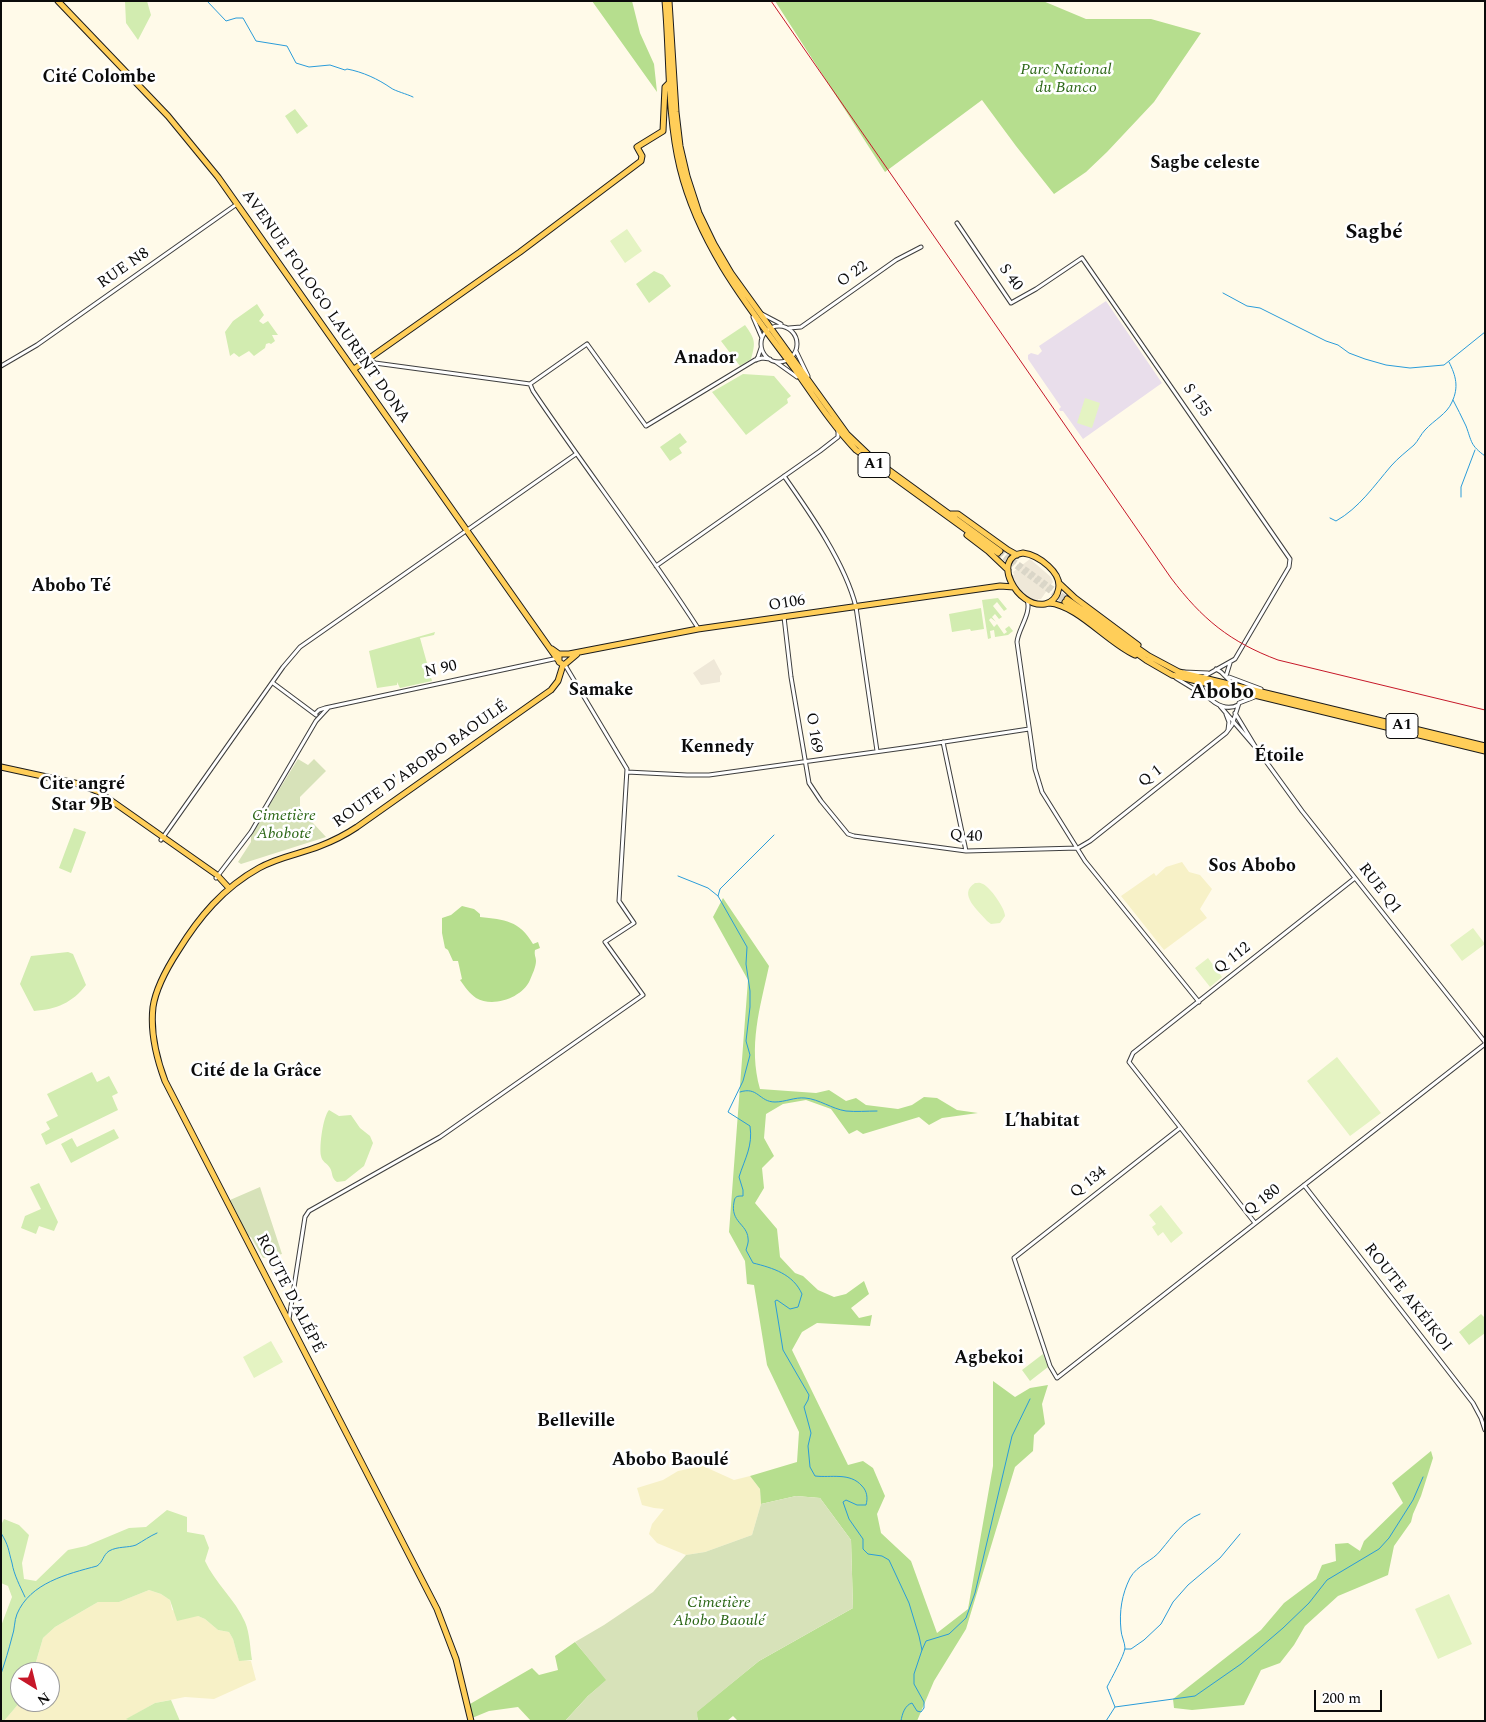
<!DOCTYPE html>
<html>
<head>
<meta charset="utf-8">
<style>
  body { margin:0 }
  #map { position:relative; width:1486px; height:1722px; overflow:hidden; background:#fffae9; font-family:Spectral,serif }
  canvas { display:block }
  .frame { position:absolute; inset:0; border:2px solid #0b0b0b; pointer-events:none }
  .north { position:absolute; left:10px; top:1662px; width:50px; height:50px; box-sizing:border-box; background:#fff; border:1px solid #9d9d9d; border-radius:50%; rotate:144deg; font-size:14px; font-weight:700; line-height:20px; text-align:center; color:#0b0b0b }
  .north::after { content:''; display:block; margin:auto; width:18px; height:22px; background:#c61829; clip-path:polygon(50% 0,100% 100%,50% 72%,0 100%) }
  .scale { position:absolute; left:1314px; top:1690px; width:68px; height:22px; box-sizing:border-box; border:2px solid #0b0b0b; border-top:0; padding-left:6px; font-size:15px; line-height:18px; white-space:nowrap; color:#0b0b0b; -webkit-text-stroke:4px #fff; paint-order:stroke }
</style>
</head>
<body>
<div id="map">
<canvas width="1486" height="1722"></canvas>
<div class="frame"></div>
<div class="north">N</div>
<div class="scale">200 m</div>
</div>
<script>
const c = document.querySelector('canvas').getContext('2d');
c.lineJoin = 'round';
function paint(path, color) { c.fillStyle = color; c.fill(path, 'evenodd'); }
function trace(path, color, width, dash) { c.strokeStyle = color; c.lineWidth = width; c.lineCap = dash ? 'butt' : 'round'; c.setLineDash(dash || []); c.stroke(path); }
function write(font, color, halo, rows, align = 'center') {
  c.font = font + ' Spectral,serif'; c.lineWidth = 5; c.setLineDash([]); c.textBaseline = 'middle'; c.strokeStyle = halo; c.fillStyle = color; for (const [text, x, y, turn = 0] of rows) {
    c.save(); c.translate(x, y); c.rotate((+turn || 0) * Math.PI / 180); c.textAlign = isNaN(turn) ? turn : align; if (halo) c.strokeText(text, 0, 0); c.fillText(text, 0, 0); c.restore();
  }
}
paint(new Path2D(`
  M1106 301 1162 383 1083 439 1063 411H1060L1059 409 1061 407 1028 359V355L1031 353 1038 355 1042 351 1039 346Z`), '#e9deeb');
paint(new Path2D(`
  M1182 862 1189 872 1200 875 1212 889 1200 909 1207 918 1164 950 1121 896 1154 873 1156 876 1166 867Z
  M703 1466 734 1480 750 1476 760 1489 761 1504 752 1535 705 1552 686 1555 657 1543 649 1534 652 1524 664 1509 654 1508 642 1505 637 1488 663 1480 678 1471Z
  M149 1590 161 1594 170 1600 172 1610 198 1616 205 1619 218 1630 229 1632 233 1639 239 1660 251 1661 256 1680 214 1699 185 1697 155 1703 127 1719 130 1721H4L20 1702H50V1672H33L43 1638 55 1627 98 1602H119Z`), '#f7f1c7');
paint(new Path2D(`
  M125 1H147L151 15 138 40 126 23Z
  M295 109 308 126 297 134 285 116Z
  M654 271 663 275 671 286 649 303 636 284Z
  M257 304 264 315 259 321 263 324 268 321 278 335H272L275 341 271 344 269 343 266 344 265 348 254 356 249 351 239 357 234 353 230 356 225 332 233 321Z
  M745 325C755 339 756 342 751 359L740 366 721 341Z
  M743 374 774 376 791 396 787 399 788 403 746 435 712 392Z
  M680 433 687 442 679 448 682 453 670 461 660 447Z
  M998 598 1007 609 1004 611 997 602 993 606 1002 617 999 619 995 614 992 617 996 622 991 618 989 620 994 627 997 624 1004 634 1007 632 1005 629 1009 626 1013 631 1008 635 995 637 994 630 990 631 991 638 988 639 982 600Z
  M981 608 984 629 971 631 970 629 952 632 949 614Z
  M435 632 434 635 420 638 432 681 400 688 397 682V685L377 688 369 651Z
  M74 828 86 832 71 873 59 868Z
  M68 952 73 954 86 985C72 1003 57 1009 34 1011L20 984 31 956Z
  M92 1072 97 1082 109 1076 118 1093 112 1096 118 1110 46 1145 41 1134 50 1129 46 1122 58 1116 47 1094Z
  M329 1110 339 1116 351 1115 360 1128 370 1136 373 1143 364 1166 345 1181 337 1182C331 1178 333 1173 330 1168 327 1163 322 1162 321 1156 319 1146 323 1117 329 1110Z
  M114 1129 119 1138 71 1163 61 1144 72 1138 77 1147Z
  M39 1183 58 1222 54 1231 39 1226 36 1234 21 1228 25 1216 41 1209 30 1187Z
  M1481 1314 1485 1318V1333L1469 1345 1459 1332Z
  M1043 1354 1048 1367 1030 1381 1022 1370Z
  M167 1510 187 1517V1532L204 1535 209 1548 205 1561C215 1583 235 1599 245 1622 250 1634 250 1648 252 1660L239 1661 233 1639 229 1632 218 1630 205 1619 198 1616 177 1621 170 1600 161 1594 149 1590 119 1602H98L55 1627 43 1638 33 1672H20V1702L4 1721H1V1626L12 1597 8 1586 1 1583V1525L4 1519 19 1525 29 1535 22 1563 24 1579 36 1581 68 1550 86 1546 129 1528 146 1527Z
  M171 1700 180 1721H130L126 1719 155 1703Z`), '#d2ecb0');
paint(new Path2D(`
  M592 1H632L640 33 654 64 657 92Z
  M775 1H1043L1086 19H1151L1201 33 1154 102 1107 152 1086 172 1054 194 1016 146 982 100 885 172Z
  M723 898 769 966C760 1008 748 1046 760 1089L816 1093 829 1090 846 1101 856 1098 866 1105 898 1109 912 1105 924 1097 937 1098 957 1110 978 1113 942 1118 929 1125 919 1117 863 1134 857 1130 849 1134 831 1109 806 1100 783 1104 766 1114 764 1138 774 1156 762 1168 764 1188 755 1203 777 1229 780 1257 795 1273 803 1276 818 1290 834 1297 846 1294 864 1281 869 1294 851 1308 859 1318 872 1315 870 1326 817 1323 802 1332 792 1350 848 1465 863 1461 873 1468 885 1496 877 1514 881 1533 911 1561 937 1633 968 1609 993 1466V1381L1015 1397 1030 1388 1048 1385 1042 1404 1045 1424 1034 1435 1033 1451 1015 1467 966 1629 934 1681 917 1721H738L733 1716 727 1721H698L696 1712 759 1661 853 1608 851 1540 820 1498 796 1496 761 1504 760 1489 750 1476 797 1462 799 1432 767 1365 754 1285 747 1284 745 1261 729 1232 748 980 713 917Z
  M462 906 474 909 480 914V917C505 920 519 920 533 944L538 942 540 948 535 950C534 955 536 957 536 961 536 967 532 975 530 980 522 998 493 1008 476 998 469 993 465 987 460 980L462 979 458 961H453L448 950 445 948 442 933V918L451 915Z
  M1431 1451 1433 1458 1421 1496 1413 1514 1411 1522 1394 1546 1388 1575 1338 1596 1305 1626 1294 1645 1280 1663 1261 1670 1244 1705 1192 1710 1174 1708 1173 1699 1261 1630 1284 1603 1316 1579 1322 1565 1336 1561 1335 1544 1348 1543 1360 1551 1364 1541 1403 1503 1392 1483Z
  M575 1642 607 1680 588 1696 565 1721H531L518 1707 489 1711 472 1718 470 1704 532 1668 539 1675 558 1670 555 1656Z`), '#b6de8e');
paint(new Path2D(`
  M298 759 308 765 314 759 326 771 300 797V809L326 837 241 864 238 862 251 842V835Z
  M260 1187 282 1254 263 1258 251 1237 248 1236 230 1200Z
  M796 1496 820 1498 851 1540 853 1608 759 1661 697 1712 698 1721H565L588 1696 606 1680 575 1642 604 1625 653 1592 686 1555 705 1552 752 1535 761 1504Z`), '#d7e2b9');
paint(new Path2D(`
  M627 229 642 251 625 263 610 241Z
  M1085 398 1100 403 1092 428 1077 423Z
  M975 883C978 883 979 882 983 884 990 887 1005 908 1005 916L1000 923 991 924 987 921C979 911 957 894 975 883Z
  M1473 928 1485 944 1462 961 1450 945Z
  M1208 958 1222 977 1210 987 1195 968Z
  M1337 1057 1381 1113 1350 1136 1307 1081Z
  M1161 1205 1183 1233 1171 1243 1163 1232 1158 1236 1152 1227 1156 1224 1149 1215Z
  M271 1341 283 1362 254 1378 243 1357Z
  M1449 1594 1472 1644 1438 1659 1415 1609Z`), '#e4f3c2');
paint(new Path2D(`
  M1030 559 1051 577 1053 582 1041 599H1038V602L1022 593 1016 585 1011 575H1014L1013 572Z
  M714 659 722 674 720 676V682L701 685 693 673Z`), '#efe8d8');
trace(new Path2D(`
  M207 1 226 21 236 18H243L256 41 287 46 296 63 309 67 330 65 345 70 347 69C363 72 378 79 391 88 395 91 407 94 413 97
  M1223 293 1247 306 1260 308 1326 341 1338 345 1349 353 1365 359 1386 365 1410 368 1444 365 1485 332
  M1453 400C1457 408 1462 417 1466 426 1472 442 1470 445 1485 456
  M1461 497V487L1475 450
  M1330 518 1336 521C1359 508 1374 486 1391 466 1398 458 1406 452 1414 445 1418 441 1421 434 1425 430 1434 420 1447 414 1452 402 1459 387 1456 376 1449 362
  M774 835 720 889 718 896 747 947 746 964 750 991V1007L746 1041 750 1055 743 1081 728 1112 750 1126C753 1146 745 1158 739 1177L743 1190V1196C737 1196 735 1196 734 1202 730 1222 747 1224 748 1238 749 1242 747 1246 746 1250L753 1263C773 1268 793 1274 802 1294L798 1307 790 1309 777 1300 775 1301 783 1350 809 1395 808 1400 804 1407 811 1433 808 1446 810 1467 815 1476C831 1478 850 1472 862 1486 867 1491 868 1498 866 1505H857L846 1500 843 1502 849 1519 863 1539V1549L868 1554 882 1556 889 1560 909 1603 919 1636 922 1650 914 1674V1684L924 1702V1708L921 1712 917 1711 912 1703C905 1705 902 1714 901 1721
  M678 876 708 888 718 896
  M740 1092C758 1086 759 1102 775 1102 785 1102 795 1097 805 1098 819 1099 832 1109 846 1111 856 1112 867 1111 877 1111
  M1 1533C9 1546 8 1549 12 1563 14 1575 20 1586 25 1597
  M1125 1649H1131L1144 1640 1161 1624 1173 1602 1188 1585 1220 1558 1240 1534
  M922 1650 926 1641 949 1634 966 1618 975 1593 1012 1436 1030 1399
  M1 1674C5 1662 9 1649 12 1637 15 1629 14 1621 17 1614 30 1583 67 1574 97 1566 103 1562 103 1555 109 1551 118 1546 128 1548 136 1545 143 1541 150 1536 157 1533
  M1115 1707 1195 1696 1241 1664 1283 1628 1309 1603 1327 1580 1379 1549 1389 1538 1413 1500 1423 1477
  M1106 1721 1115 1707 1107 1687C1111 1679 1124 1656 1125 1648 1125 1643 1121 1635 1121 1630 1119 1611 1122 1594 1130 1578 1137 1565 1153 1561 1161 1550 1173 1536 1182 1521 1200 1514`), '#2a9cd9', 1);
trace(new Path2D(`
  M1000 551 1067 599
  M998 553 1065 602`), '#dad6c8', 5, [5, 2.5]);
const minor = new Path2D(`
  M957 223 1011 303 1036 289 1082 258 1290 559 1289 567 1235 659 1203 677
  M762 314 781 324
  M753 317 762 338
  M761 344a18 18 0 1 1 36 0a18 18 0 1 1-36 0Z
  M789 328 801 327 896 260 921 247
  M796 351 808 376
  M368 359 375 363 530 384
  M756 360 758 357 761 348
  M776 362 797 377
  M1 366 37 345 237 204
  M530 384 587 344 646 426 755 360 762 358 770 359
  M530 384 533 391C587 471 646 547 698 628
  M784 476C810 513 845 563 856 607L877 751
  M656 566 820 451 838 437V431
  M1027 600C1032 613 1018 629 1017 642L1035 769 1042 792 1085 861 1199 1002
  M784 617 791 677 809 783 821 801 848 834 854 836 966 851 1078 848 1090 841 1226 733 1232 725 1239 703 1257 696
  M1216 669 1221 672 1235 686
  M1184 672 1208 673
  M1226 676 1230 663
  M1229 677 1261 689
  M1176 678 1207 697
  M273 683 316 715
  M1200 683C1204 698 1223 713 1238 705
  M1220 706 1257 749 1302 811 1485 1042
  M1235 713 1255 746
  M315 714 319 710 325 708 558 658
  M1226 714 1229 722 1228 730
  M943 742 966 851
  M627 772 687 775H709L918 746 1029 729
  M161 840 283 667 300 647 576 454
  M216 878 251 832 316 721 328 708
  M1180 1128 1014 1258 1050 1366 1057 1378 1485 1044
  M1304 1185 1473 1403 1481 1418 1485 1430
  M1255 1223 1129 1062 1133 1053 1355 878
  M289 1319 305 1217 309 1211 440 1137 643 995 605 942 634 923 619 901 627 769 565 665`);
const major = new Path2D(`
  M58 1 168 116 218 177 558 660
  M665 1C670 56 667 114 680 168 699 246 749 308 796 371 815 398 833 426 856 450L998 553
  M669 1 676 112 680 146 687 176 699 213 714 244 731 273 847 434 871 457 1000 551
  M354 369 520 252 641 161 642 156 637 147 663 131 665 87 670 82
  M951 514H958L1008 550 1017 555
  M967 535 988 551 1008 570
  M1023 553C1038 555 1064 573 1058 591 1057 597 1051 603 1045 604 1017 609 990 557 1023 553Z
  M1059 583 1075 598 1138 645
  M1067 599 1149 656 1179 672 1485 746
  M1065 602 1146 660 1172 675 1485 751
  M1049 603C1077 605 1108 643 1135 655
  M552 649 559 654H569L698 629 1000 586 1014 587
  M559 657V662L564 665 577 654
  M1 767 79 784 99 792 217 875 229 888
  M471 1721 456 1659 437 1609 165 1081C156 1057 150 1033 153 1007 156 987 167 968 178 951 199 917 223 888 259 868 278 857 300 854 320 846 333 841 345 835 357 827L551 690 558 681 563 665`);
trace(minor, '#3e3e3e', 5);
trace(major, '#1c1c1c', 7);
trace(minor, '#fff', 3);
trace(major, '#ffce59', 5);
trace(new Path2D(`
  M771 1 1171 578C1202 619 1230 642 1278 660L1485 710`), '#c61829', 1);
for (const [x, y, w] of [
  [874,465,32],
  [1402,726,32]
]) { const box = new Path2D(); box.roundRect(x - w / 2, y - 12.5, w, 25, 4); c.fillStyle = '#fff'; c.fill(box); trace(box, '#0b0b0b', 1); }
write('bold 15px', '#0b0b0b', null, [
  ["A1",874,465],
  ["A1",1402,726]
]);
write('italic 16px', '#2c6717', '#fff', [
  ["Parc National",1066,71],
  ["du Banco",1066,89],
  ["Cimetière",284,817],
  ["Aboboté",284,835],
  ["Cimetière",719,1604],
  ["Abobo Baoulé",719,1622]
]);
write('16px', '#0b0b0b', '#fff', [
  ["RUE N8",124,269,-35],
  ["O 22",853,275,-35],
  ["S 40",1010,278,54],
  ["AVENUE FOLOGO LAURENT DONA",325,307,55],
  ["S 155",1196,401,55],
  ["O106",787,604,-9],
  ["N 90",441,670,-12],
  ["O 169",813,733,81],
  ["ROUTE D'ABOBO BAOULÉ",421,765,-35],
  ["Q 1",1151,777,-38],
  ["Q 40",966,837,3],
  ["RUE Q1",1379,889,52],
  ["Q 112",1233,959,-38],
  ["Q 134",1089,1183,-38],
  ["Q 180",1263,1201,-38],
  ["ROUTE D'ALÉPÉ",289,1294,63],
  ["ROUTE AKÉIKOI",1407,1298,52]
]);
write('bold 18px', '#0b0b0b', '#fff', [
  ["Cité Colombe",99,78],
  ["Sagbe celeste",1205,164],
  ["Anador",705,359],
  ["Abobo Té",71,587],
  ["Samake",601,691],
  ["Kennedy",717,748],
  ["Étoile",1279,757],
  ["Cite angré",82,785],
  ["Star 9B",82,806],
  ["Sos Abobo",1252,867],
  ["Cité de la Grâce",256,1072],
  ["L’habitat",1042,1122],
  ["Agbekoi",989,1359],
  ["Belleville",576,1422],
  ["Abobo Baoulé",670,1461]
]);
write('bold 21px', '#0b0b0b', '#fff', [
  ["Sagbé",1374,234],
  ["Abobo",1222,694]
]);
</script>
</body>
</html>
